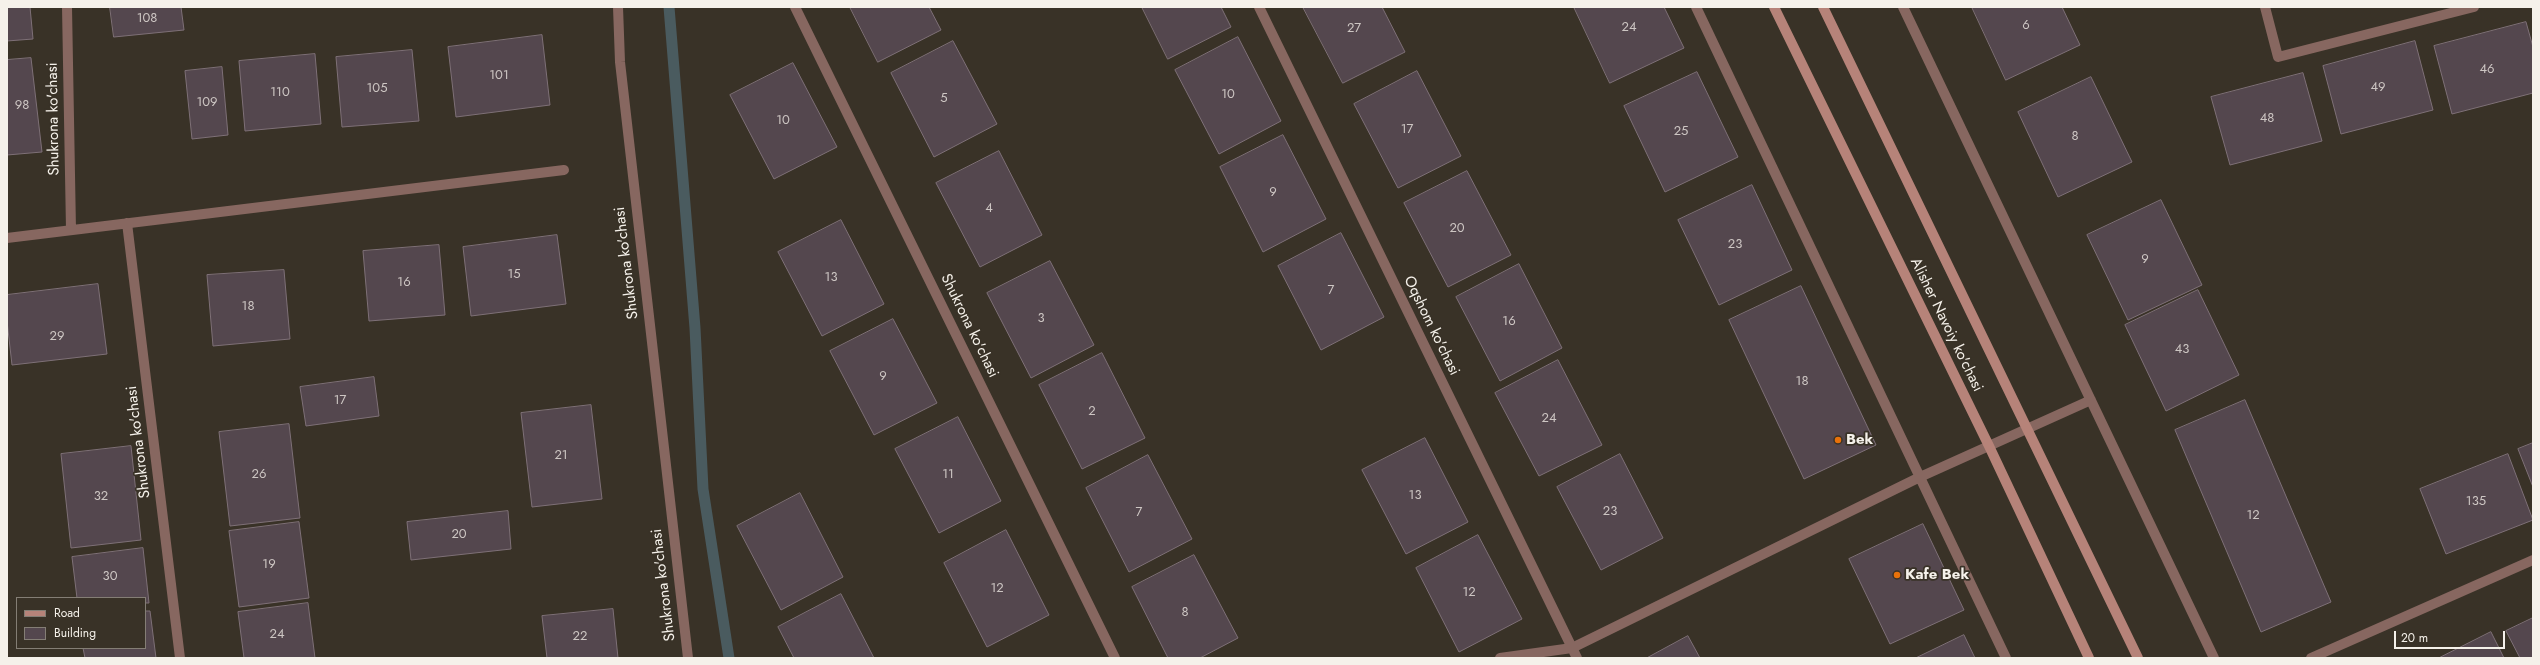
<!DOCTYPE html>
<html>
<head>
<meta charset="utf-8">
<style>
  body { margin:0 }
  #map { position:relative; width:2540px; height:665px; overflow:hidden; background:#393227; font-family:Jost,sans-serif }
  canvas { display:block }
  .frame { position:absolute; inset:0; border:8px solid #f5f1ea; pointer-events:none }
  .legend { position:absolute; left:16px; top:597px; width:130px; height:52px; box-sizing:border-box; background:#393227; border:1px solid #847e75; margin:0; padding:5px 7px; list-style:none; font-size:12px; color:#f5f1ea }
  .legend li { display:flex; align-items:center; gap:8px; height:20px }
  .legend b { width:20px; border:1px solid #847e75 }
  .scale { position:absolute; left:2394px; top:631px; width:111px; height:18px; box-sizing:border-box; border:2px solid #f5f1ea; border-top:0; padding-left:5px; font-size:12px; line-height:14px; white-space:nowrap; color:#f5f1ea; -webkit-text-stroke:3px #393227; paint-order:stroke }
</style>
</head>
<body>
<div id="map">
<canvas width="2540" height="665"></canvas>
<div class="frame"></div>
<ul class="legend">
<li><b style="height:5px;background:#b68379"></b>Road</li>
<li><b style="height:11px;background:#54474e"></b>Building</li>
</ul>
<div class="scale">20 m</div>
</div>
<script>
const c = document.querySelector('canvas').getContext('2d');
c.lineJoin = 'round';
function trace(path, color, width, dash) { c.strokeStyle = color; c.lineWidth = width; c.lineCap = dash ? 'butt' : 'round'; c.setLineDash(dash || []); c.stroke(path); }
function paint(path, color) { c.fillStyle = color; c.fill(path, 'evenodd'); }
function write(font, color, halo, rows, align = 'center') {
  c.font = font + ' Jost,sans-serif'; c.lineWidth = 3.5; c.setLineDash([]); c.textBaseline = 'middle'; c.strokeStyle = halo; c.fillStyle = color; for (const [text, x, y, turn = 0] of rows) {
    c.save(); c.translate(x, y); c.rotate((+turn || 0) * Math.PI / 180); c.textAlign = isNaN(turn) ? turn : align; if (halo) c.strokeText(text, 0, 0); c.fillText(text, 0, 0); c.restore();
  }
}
trace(new Path2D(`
  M669 7 695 328 703 489 729 658`), '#4a5b5f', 11);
const building = new Path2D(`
  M7 7H30L33 39 7 41Z
  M110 7H181L184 30 114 37Z
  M850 7H929L941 30 878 62Z
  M1142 7H1221L1231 27 1168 59Z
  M1303 7H1382L1405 52 1343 83Z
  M1574 7H1664L1684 48 1610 83Z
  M1972 7H2062L2080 45 2006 80Z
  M2526 22 2533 47V93L2452 114 2434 46Z
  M542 35 550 105 456 117 448 47Z
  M1238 37 1281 121 1219 154 1175 70Z
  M953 41 997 124 934 157 891 73Z
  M2415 41 2433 110 2341 134 2323 66Z
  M412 50 419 121 342 127 336 57Z
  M315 54 321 124 245 131 239 61Z
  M31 58 42 152 7 155V60Z
  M793 63 837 147 774 179 730 95Z
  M222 67 228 135 192 139 185 71Z
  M1417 71 1461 156 1398 188 1354 104Z
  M1697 72 1738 157 1665 192 1624 106Z
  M2303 73 2322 141 2230 165 2211 97Z
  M2091 77 2132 162 2058 197 2018 112Z
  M1283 135 1326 219 1263 252 1220 167Z
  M999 151 1042 235 980 267 936 183Z
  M1467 171 1511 255 1448 287 1404 203Z
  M1752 185 1792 270 1719 305 1678 220Z
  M2161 200 2202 285 2128 320 2087 235Z
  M841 220 884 304 822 336 778 252Z
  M1341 233 1384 317 1321 350 1278 266Z
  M557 235 566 304 471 316 463 247Z
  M439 245 445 315 369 321 363 251Z
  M1050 261 1094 345 1031 378 987 293Z
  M1519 264 1562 348 1500 381 1456 297Z
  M284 270 290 339 213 346 207 275Z
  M98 284 107 354 12 365 7 321V295Z
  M1801 286 1876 445 1804 479 1729 320Z
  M2198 290 2239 375 2166 411 2125 325Z
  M893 319 937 403 874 435 830 351Z
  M1102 353 1145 438 1082 469 1039 385Z
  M1558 360 1602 445 1539 476 1495 393Z
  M374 377 379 416 306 426 300 387Z
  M2245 400 2331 602 2261 632 2175 430Z
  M591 405 602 499 532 507 521 413Z
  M958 417 1001 501 939 533 895 449Z
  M289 424 300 518 230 526 219 432Z
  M1425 438 1468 522 1406 554 1362 470Z
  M2533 443V487L2518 449Z
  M131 446 141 540 71 548 61 454Z
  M1620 454 1663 538 1601 570 1557 487Z
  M2508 454 2533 520 2446 554 2420 489Z
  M1148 455 1192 539 1129 572 1086 488Z
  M800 493 843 577 781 610 737 526Z
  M508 511 511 549 411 560 407 522Z
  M299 522 309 598 239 607 229 531Z
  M1923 524 1964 610 1890 644 1849 559Z
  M1006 530 1049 615 987 647 944 563Z
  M1478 535 1522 619 1459 652 1416 568Z
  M143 548 149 603H145V598H77L72 557Z
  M1194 555 1238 638 1200 658H1168L1132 587Z
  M841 594 874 658H794L778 627Z
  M308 603 315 658H244L238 612Z
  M613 609 618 658H547L542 616Z
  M145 611H150L156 658H85L83 648H145Z
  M2533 618V658H2520L2506 631Z
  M2491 632 2504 658H2439Z
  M1964 635 1975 658H1916Z
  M1688 636 1700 658H1647Z`);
paint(building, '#54474e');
trace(building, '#7e7077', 1);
trace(new Path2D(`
  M67 7 71 230
  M618 7 620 62 688 658
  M795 7 1115 658
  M1259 7 1577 658
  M1696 7 2006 658
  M1903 7 2214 658
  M2265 7 2278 57 2474 7
  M127 223 180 658
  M7 238 564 170
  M1500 658 1572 648 1920 477 2091 400
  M2311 658 2533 560`), '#876760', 10);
trace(new Path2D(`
  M1774 7 1989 446 2089 658
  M1823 7 2138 658`), '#b68379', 10);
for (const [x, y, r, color] of [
  [1838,440,4,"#e8710a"],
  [1897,575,4,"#e8710a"]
]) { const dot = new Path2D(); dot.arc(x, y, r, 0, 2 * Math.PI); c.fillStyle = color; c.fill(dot); trace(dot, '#393227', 1.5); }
write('13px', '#cdc6c3', null, [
  ["108",147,19],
  ["6",2026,26],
  ["24",1629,28],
  ["27",1354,29],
  ["46",2487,70],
  ["101",499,76],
  ["49",2378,88],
  ["105",377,89],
  ["110",280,93],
  ["10",1228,95],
  ["5",944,99],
  ["109",207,103],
  ["98",22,106],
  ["48",2267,119],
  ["10",783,121],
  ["17",1407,130],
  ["25",1681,132],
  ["8",2075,137],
  ["9",1273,193],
  ["4",989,209],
  ["20",1457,229],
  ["23",1735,245],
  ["9",2145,260],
  ["15",514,275],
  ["13",831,278],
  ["16",404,283],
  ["7",1331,291],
  ["18",248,307],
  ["3",1041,319],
  ["16",1509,322],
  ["29",57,337],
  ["43",2182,350],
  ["9",883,377],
  ["18",1802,382],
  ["17",340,401],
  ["2",1092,412],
  ["24",1549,419],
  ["21",561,456],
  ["26",259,475],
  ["11",948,475],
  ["13",1415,496],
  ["32",101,497],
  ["135",2476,502],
  ["23",1610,512],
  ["7",1139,513],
  ["12",2253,516],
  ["20",459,535],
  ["19",269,565],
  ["30",110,577],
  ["12",997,589],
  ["12",1469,593],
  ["8",1185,613],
  ["24",277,635],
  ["22",580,637]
]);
write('15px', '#f5f1ea', '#393227', [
  ["Shukrona ko'chasi",54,119,-91],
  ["Shukrona ko'chasi",627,263,-97],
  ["Alisher Navoiy ko'chasi",1946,325,64],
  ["Shukrona ko'chasi",969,326,64],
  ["Oqshom ko'chasi",1431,326,64],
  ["Shukrona ko'chasi",139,442,-97],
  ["Shukrona ko'chasi",664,585,-97]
]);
write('bold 15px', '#f5f1ea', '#393227', [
  ["Bek",1846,440],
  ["Kafe Bek",1905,575]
], 'left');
</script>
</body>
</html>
